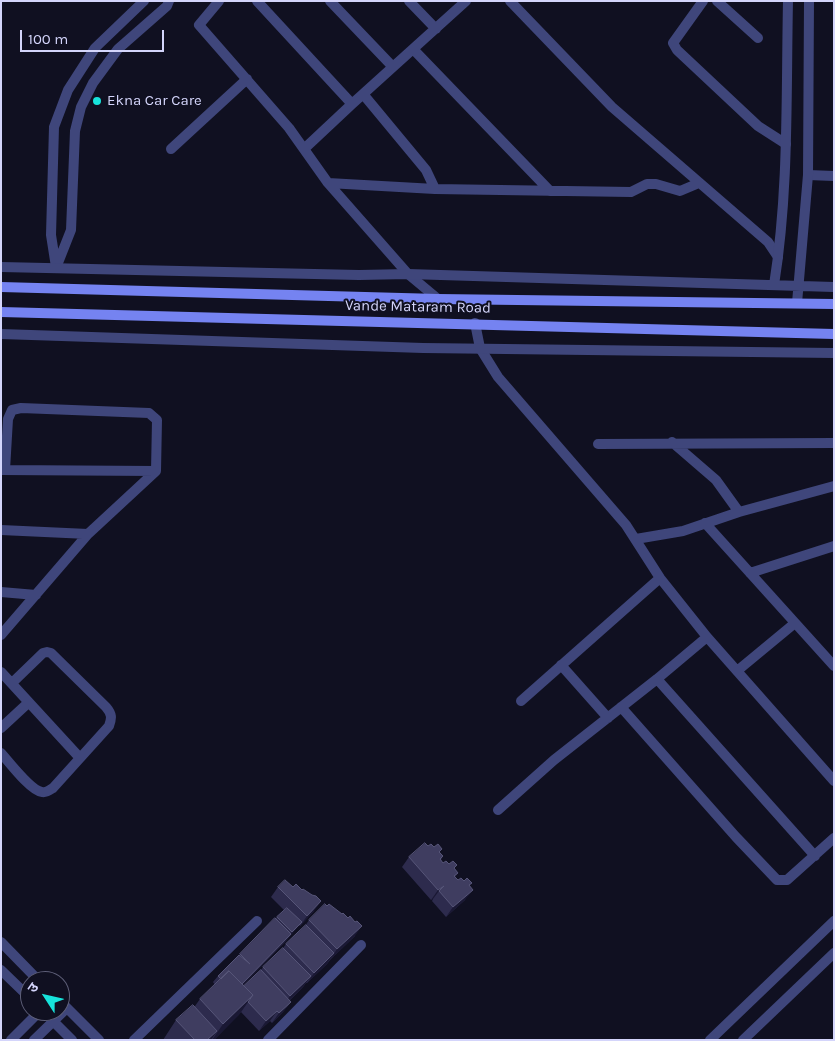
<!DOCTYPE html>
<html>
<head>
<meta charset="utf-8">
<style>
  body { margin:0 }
  #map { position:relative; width:835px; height:1041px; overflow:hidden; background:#101021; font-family:Karla,"Noto Sans Devanagari",sans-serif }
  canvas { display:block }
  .frame { position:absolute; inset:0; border:2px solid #d4d5fb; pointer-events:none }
  .north { position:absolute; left:20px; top:971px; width:50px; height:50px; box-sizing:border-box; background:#101021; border:1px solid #5e5f78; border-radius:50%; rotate:305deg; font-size:14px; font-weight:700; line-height:20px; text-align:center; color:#d4d5fb }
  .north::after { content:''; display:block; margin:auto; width:18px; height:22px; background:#17e3db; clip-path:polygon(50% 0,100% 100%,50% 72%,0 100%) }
  .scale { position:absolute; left:20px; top:30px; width:144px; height:22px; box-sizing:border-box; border:2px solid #d4d5fb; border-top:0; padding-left:6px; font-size:15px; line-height:18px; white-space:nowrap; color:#d4d5fb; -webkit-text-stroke:4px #101021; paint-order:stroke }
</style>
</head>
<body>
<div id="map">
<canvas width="835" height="1041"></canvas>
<div class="frame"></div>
<div class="north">उ</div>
<div class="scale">100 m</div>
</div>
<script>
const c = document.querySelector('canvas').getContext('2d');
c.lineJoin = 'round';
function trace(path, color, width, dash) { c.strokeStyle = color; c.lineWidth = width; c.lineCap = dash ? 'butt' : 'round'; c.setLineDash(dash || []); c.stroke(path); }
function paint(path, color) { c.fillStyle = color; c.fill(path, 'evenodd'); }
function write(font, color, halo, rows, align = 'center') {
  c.font = font + ' Karla,sans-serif'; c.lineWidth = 4; c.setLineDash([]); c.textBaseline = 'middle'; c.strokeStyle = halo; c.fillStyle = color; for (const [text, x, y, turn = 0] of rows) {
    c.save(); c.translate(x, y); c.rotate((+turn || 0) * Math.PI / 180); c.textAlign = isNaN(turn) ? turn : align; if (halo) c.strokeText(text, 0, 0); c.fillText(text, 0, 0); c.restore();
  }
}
trace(new Path2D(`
  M219 1 199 25 289 128 328 183 408 274 438 299
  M257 1 352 104
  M330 1 393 67
  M409 1 436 29
  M510 1 612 107 768 242 778 257
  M703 1 673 43 677 50 758 126 786 144
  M717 1 758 38
  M413 49 550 191
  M363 94 426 170 435 189
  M171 149 247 79
  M304 149 352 104 466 1
  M808 175 834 176
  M328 183 435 189 631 192 647 184H656L680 191 699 183
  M56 267 51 235 54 127 68 90 95 48 144 1
  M56 268 71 230 75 131 81 107 93 83 118 49 167 6 169 1
  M475 323 480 348 498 377 626 525 660 578 707 637 834 781
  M672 442 716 480 739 512
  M598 444 834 443
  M1 470 156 471
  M705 523 834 666
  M1 530 88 534
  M636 539 683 531 739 512 834 486
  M750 573 834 546
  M1 592 36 595
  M1 635 88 534 156 471 157 420 149 413 21 408 12 410 8 419 5 470
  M561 665 608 718
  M737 671 795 623
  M1 672 80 758
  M657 679 815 856
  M521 701 660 578
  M621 707 736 837 777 880H787L834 838
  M1 728 28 703
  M1 753C9 762 31 791 42 792 46 793 50 790 53 788L109 726C112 718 112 714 106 707L51 653 47 652 43 653 12 683
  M498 810 554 760 657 679 707 637
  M1 942 39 981
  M1 970 30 998
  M60 1001 99 1040
  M43 1011 72 1040
  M11 1040 40 1011
  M34 1040 67 1008
  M134 1040 257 921
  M268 1040 361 945
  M710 1040 834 921
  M743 1040 834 953`), '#3f467b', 10);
trace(new Path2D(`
  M1 267 359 275 408 274 834 287
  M774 285C789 191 786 96 788 1
  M797 303 808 175 809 1
  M1 334 423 348 834 353`), '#3f467b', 10);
trace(new Path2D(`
  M1 287 438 299 834 304
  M1 312 834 334`), '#7583f1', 10);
paint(new Path2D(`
  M428 846 440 852 443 856 441 860 443 863 455 869 458 873 455 877 458 880 472 883 469 886 465 900 446 917 432 901 433 899 431 900 402 867 409 857Z
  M278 887 314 911 300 926 299 925 286 941 243 985 244 986 283 948 286 944 305 926 309 920 355 936 330 960 327 964 307 983H306L303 987 289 1001 291 1002 283 1012 272 1023 270 1021 259 1031 241 1012 214 1040H163L176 1020 195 1006 200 999 215 985 213 982 218 976 284 910 271 897Z`), '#2d2b4d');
paint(new Path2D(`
  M444 886 439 891 433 899 431 900 438 890Z
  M473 890 465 900 446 917 453 907Z
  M321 901 314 911 300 926 307 916Z
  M302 922 286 941 229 999 234 992 288 937 292 932Z
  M362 926 355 936 330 960 337 949Z
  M334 953 327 964 307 983 314 973Z
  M311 976 303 987 283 1006 290 996Z
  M253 995 239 1015 214 1040H212L223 1024Z
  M291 1002 283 1012 272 1023 279 1013Z
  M277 1011 270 1021 259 1031 266 1021Z
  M217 1031 211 1040H207Z`), '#1a1834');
const building = new Path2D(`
  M425 843 428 846 431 844 434 847 438 844 442 849 439 852 443 856 440 859 443 863 446 861 449 864 453 861 457 865 454 868 458 873 454 876 458 880 461 878 464 881 467 878 472 883 469 885 473 890 453 907 439 891 444 886 438 890 409 857Z
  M285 880 293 887 296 884 302 890 303 889 312 895 316 896 321 901 307 916 278 887Z
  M325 904 327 906 329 904 342 914 343 913 348 918 350 916 355 922 357 921 362 926 337 949 309 920Z
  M287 908 302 922 292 932 277 917Z
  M275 918 291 934 242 984 229 971 221 979 218 976 239 955 250 964 240 954Z
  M306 925 334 953 314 973 286 944Z
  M283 948 311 976 290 996 263 967Z
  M261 970 291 1002 279 1013 277 1011 266 1021 248 1002 253 995 244 986Z
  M229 971 253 995 223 1024 200 999Z
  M193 1005 217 1031 207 1040H195L176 1020Z`);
paint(building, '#3f3d60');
trace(building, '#565578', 1);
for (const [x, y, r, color] of [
  [97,101,5,"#17e3db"]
]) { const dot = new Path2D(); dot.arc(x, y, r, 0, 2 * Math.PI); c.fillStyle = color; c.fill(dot); trace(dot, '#101021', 2); }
write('15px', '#d4d5fb', '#101021', [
  ["Ekna Car Care",107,101]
], 'left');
write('15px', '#d4d5fb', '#101021', [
  ["Vande Mataram Road",418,307,1]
]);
</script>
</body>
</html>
